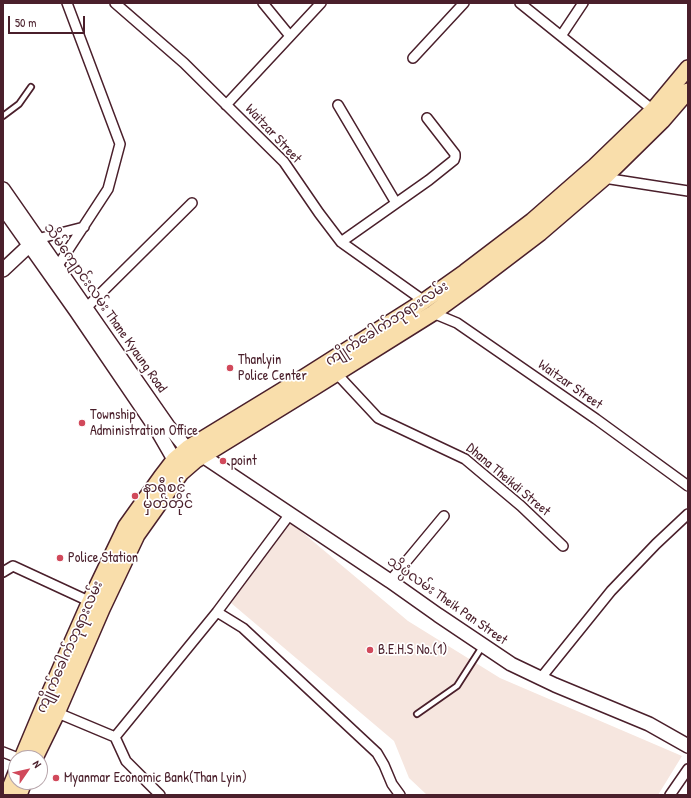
<!DOCTYPE html>
<html>
<head>
<meta charset="utf-8">
<style>
  body { margin:0 }
  #map { position:relative; width:691px; height:798px; overflow:hidden; background:#fff; font-family:"Patrick Hand",sans-serif }
  canvas { display:block }
  .frame { position:absolute; inset:0; border:4px solid #4a1f2b; pointer-events:none }
  .north { position:absolute; left:8px; top:750px; width:40px; height:40px; box-sizing:border-box; background:#fff; border:1px solid #b7a5aa; border-radius:50%; rotate:56deg; font-size:11px; font-weight:700; line-height:16px; text-align:center; color:#4a1f2b }
  .north::after { content:''; display:block; margin:auto; width:14px; height:18px; background:#d1495b; clip-path:polygon(50% 0,100% 100%,50% 72%,0 100%) }
  .scale { position:absolute; left:8px; top:16px; width:77px; height:18px; box-sizing:border-box; border:2px solid #4a1f2b; border-top:0; padding-left:5px; font-size:12px; line-height:14px; white-space:nowrap; color:#4a1f2b; -webkit-text-stroke:3px #fff; paint-order:stroke }
</style>
</head>
<body>
<div id="map">
<canvas width="691" height="798"></canvas>
<div class="frame"></div>
<div class="north">N</div>
<div class="scale">50 m</div>
</div>
<script>
const c = document.querySelector('canvas').getContext('2d');
c.lineJoin = 'round';
function paint(path, color) { c.fillStyle = color; c.fill(path, 'evenodd'); }
function trace(path, color, width, dash) { c.strokeStyle = color; c.lineWidth = width; c.lineCap = dash ? 'butt' : 'round'; c.setLineDash(dash || []); c.stroke(path); }
function write(font, color, halo, rows, align = 'center') {
  c.font = font + ' "Patrick Hand","Noto Sans Myanmar",sans-serif'; c.lineWidth = 3.5; c.setLineDash([]); c.textBaseline = 'middle'; c.strokeStyle = halo; c.fillStyle = color; for (const [text, x, y, turn = 0] of rows) {
    c.save(); c.translate(x, y); c.rotate((+turn || 0) * Math.PI / 180); c.textAlign = isNaN(turn) ? turn : align; if (halo) c.strokeText(text, 0, 0); c.fillText(text, 0, 0); c.restore();
  }
}
paint(new Path2D(`
  M290 522 408 621 500 678 682 756 658 795H427L409 778 394 741 231 603Z`), '#f6e6df');
const lane = new Path2D(`
  M3 116 19 104 31 87
  M417 714 457 686 482 647`);
const street = new Path2D(`
  M115 3 184 63 284 162 319 213 341 242 424 301
  M263 3 290 36
  M520 3 653 110
  M561 36 583 3
  M413 58 464 3
  M226 105 321 3
  M338 105 396 203
  M604 178 688 191
  M37 239 84 227
  M341 242 429 180 454 160 455 157V154L427 118
  M57 267 108 189 120 144 67 3
  M86 308 192 203
  M433 313 457 323 596 419 688 486
  M337 374 378 418 465 459 521 506 563 546
  M3 572 13 566 93 603
  M390 581 444 516
  M217 612 243 628 377 753 384 765 392 784 400 795
  M540 679 611 591 656 544 688 514
  M53 711 115 737 126 761 160 795
  M115 737 217 612 290 514
  M3 752 18 758
  M670 795 688 769`);
const secondary = new Path2D(`
  M3 189 168 426 183 444 188 448 203 456 390 581 438 615 511 664 555 685 649 724 688 746
  M3 208 76 311 157 430 179 468
  M3 270 35 240`);
const primary = new Path2D(`
  M22 758 43 708 90 601 126 526 161 477 174 460 188 448 306 376 424 301 465 272 532 221 595 166 653 110 688 68
  M35 758 57 713 102 609 137 535 181 473 196 460 313 388 433 313 473 284 540 233 604 178 662 121 688 91
  M7 795 16 773
  M19 795 24 782`);
trace(lane, '#4a1f2b', 8);
trace(street, '#4a1f2b', 12);
trace(secondary, '#4a1f2b', 16);
trace(primary, '#4a1f2b', 18);
trace(lane, '#fff', 4.5);
trace(street, '#fff', 9);
trace(secondary, '#fff', 13);
trace(primary, '#f9deab', 15);
for (const [x, y, r, color] of [
  [230,368,4,"#d1495b"],
  [82,423,4,"#d1495b"],
  [223,461,4,"#d1495b"],
  [135,496,4,"#d1495b"],
  [60,558,4,"#d1495b"],
  [370,650,4,"#d1495b"],
  [56,778,4,"#d1495b"]
]) { const dot = new Path2D(); dot.arc(x, y, r, 0, 2 * Math.PI); c.fillStyle = color; c.fill(dot); trace(dot, '#fff', 1.5); }
write('14px', '#4a1f2b', '#fff', [
  ["Waitzar Street",273,134,47],
  ["သိမ်ကျောင်းလမ်း Thane Kyaung Road",105,308,55],
  ["ကျိုက်ခေါက်ဘုရားလမ်း",387,324,-33],
  ["Waitzar Street",570,385,35],
  ["Dhana Theikdi Street",508,480,40],
  ["သိပ္ပံလမ်း Theik Pan Street",447,601,35],
  ["ကျိုက်ခေါက်ဘုရားလမ်း",70,647,-66]
]);
write('14px', '#4a1f2b', '#fff', [
  ["Thanlyin",238,360],
  ["Police Center",238,376],
  ["Township",90,415],
  ["Administration Office",90,431],
  ["point",231,461],
  ["နာရီစင်",143,488],
  ["မှတ်တိုင်",143,504],
  ["Police Station",68,558],
  ["B.E.H.S No.(1)",378,650],
  ["Myanmar Economic Bank(Than Lyin)",64,778]
], 'left');
</script>
</body>
</html>
